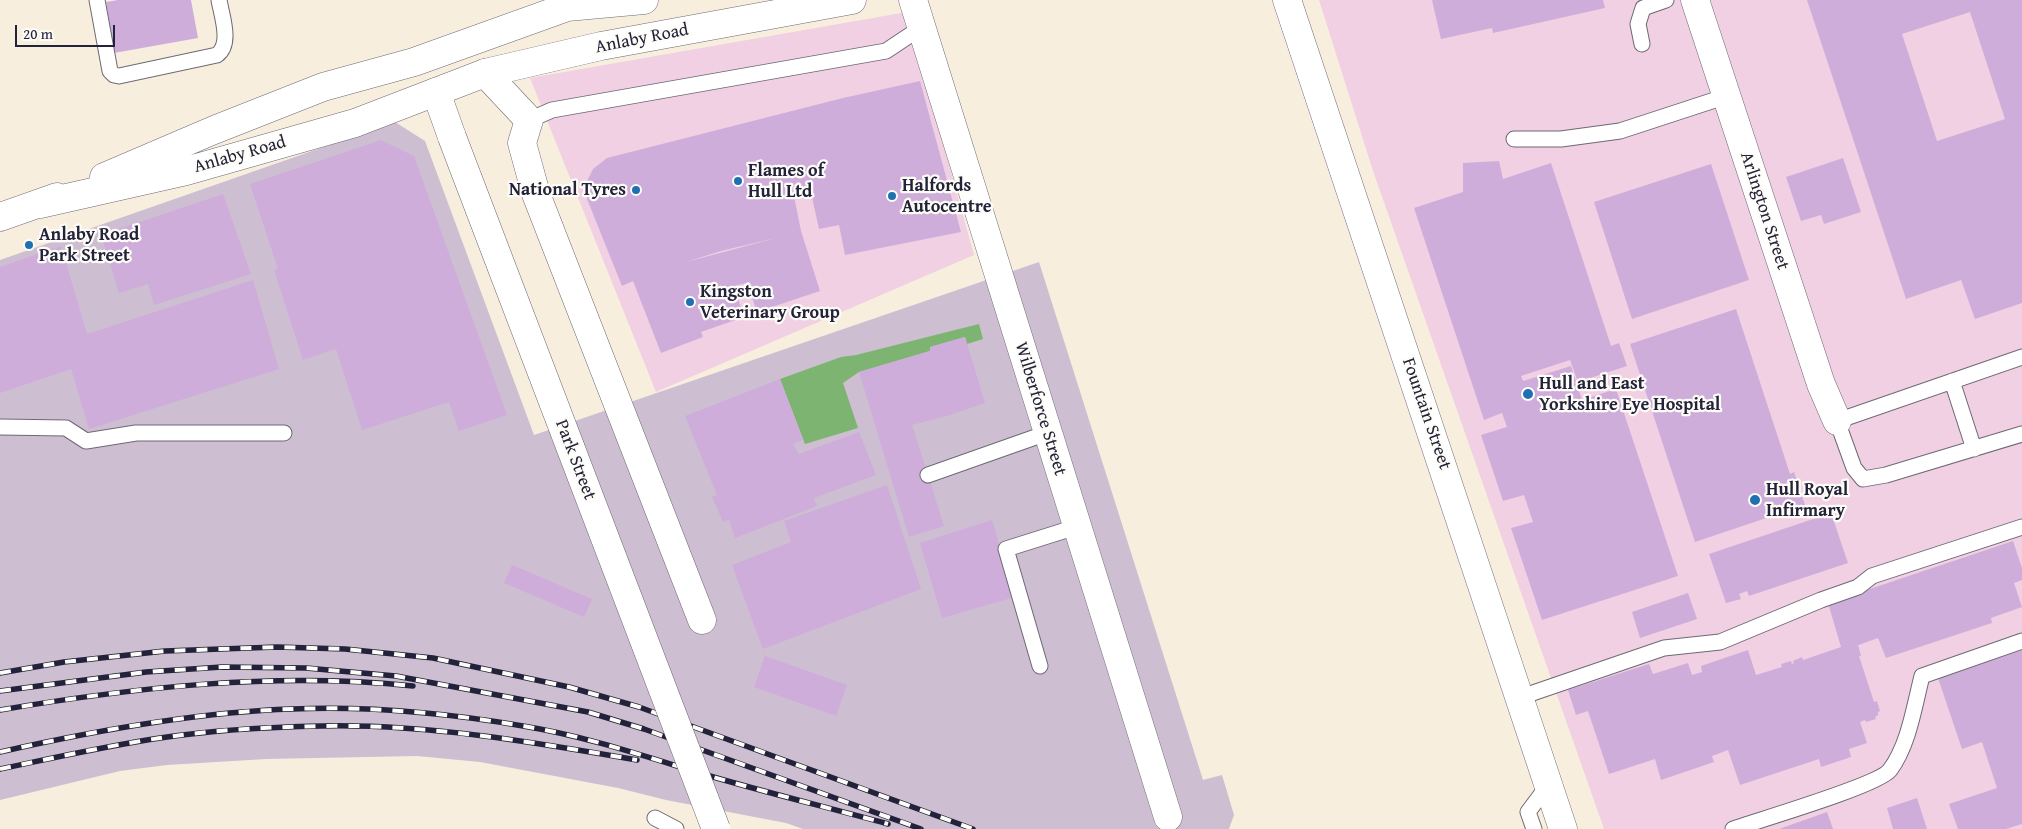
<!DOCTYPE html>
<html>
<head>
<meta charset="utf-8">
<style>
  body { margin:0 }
  #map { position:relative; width:2022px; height:829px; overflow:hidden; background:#f8eede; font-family:"Gentium Book Plus",serif }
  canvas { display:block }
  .scale { position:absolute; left:15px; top:25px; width:100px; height:22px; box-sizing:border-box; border:2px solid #22223b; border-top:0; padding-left:6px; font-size:15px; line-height:18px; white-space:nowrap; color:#22223b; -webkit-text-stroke:4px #fdfcf7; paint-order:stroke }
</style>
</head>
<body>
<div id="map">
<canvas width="2022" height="829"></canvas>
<div class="scale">20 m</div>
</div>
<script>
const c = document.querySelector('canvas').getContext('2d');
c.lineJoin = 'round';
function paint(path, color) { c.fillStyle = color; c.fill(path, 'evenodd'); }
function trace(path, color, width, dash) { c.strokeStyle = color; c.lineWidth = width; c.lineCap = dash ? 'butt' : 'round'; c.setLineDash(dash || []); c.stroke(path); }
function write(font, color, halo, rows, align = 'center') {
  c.font = font + ' "Gentium Book Plus",serif'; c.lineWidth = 4.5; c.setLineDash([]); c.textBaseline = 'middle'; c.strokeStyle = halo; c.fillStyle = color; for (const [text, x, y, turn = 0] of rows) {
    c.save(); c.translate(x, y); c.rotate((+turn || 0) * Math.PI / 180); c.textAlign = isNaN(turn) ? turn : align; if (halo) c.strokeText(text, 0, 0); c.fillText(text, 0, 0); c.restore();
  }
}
paint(new Path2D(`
  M1319 0H2022V829H1604L1373 171Z
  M907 12 974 255 656 392 530 78Z`), '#f1d0e3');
paint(new Path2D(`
  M395 122 425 141 534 435 1039 262 1203 780 1222 775 1234 815 1229 829H803L786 823 666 800 618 788 480 762 417 756 266 759 167 765 120 771 0 800V260Z`), '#cebed1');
paint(new Path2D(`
  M979 324 983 339 967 344 965 337 930 347V351L859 372 843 383 858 428 805 444 780 379 841 357 856 355Z`), '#7db471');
paint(new Path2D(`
  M118 0H191L198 38 114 53 106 2Z
  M1432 0H1603L1605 8 1493 33 1492 28 1441 39Z
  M1807 0H2022V303L1975 319 1961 280 1906 299ZM1970 12 2005 119 1937 141 1902 34Z
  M920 81 961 232 845 255 839 225 819 229 811 193 794 196 801 231 820 291 757 312 747 283 734 286 744 317 701 332 703 337 661 353 633 281 622 286 587 199 585 185 593 169 607 158 843 98ZM776 238 686 262 721 251Z
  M381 140 414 156 507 415 459 431 449 402 362 430 336 349 303 360 274 270 278 269 250 184Z
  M1843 158 1861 212 1824 224 1821 215 1801 221 1786 177Z
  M1499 161 1503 179 1551 163 1611 346 1619 343 1627 366 1578 382 1570 360 1521 376 1523 381 1571 366 1582 400 1616 389 1678 576 1542 620 1511 528 1533 522 1524 495 1503 501 1481 435 1507 427 1502 413 1484 420 1414 208 1463 192V163Z
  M1711 164 1749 280 1632 319 1594 202Z
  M223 194 251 274 154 305 148 284 119 293 101 235Z
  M61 246 87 334 253 280 279 369 89 429 71 369 0 393V267Z
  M1736 309 1790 474 1794 472 1805 505 1695 542 1630 344Z
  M965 337 985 403 950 415 912 425 944 526 909 537 859 372 930 351V347Z
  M780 379 803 440 793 444 799 454 859 432 876 475 814 498 817 506 735 538 729 520 723 522 712 497 717 495 685 416Z
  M887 485 921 589 763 649 732 565 791 542 784 521Z
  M1831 513 1848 563 1749 596 1747 591 1739 594 1741 599 1726 603 1709 554Z
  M992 520 1015 597 942 618 920 543Z
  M2013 541 2022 568V580L2014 583 2022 607 1991 618 1992 623 1886 658 1878 638 1856 646 1858 645 1861 656H1859L1874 702 1877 701 1880 711 1878 712V715L1875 717 1876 719 1866 722 1865 720 1860 722 1867 743 1849 749 1851 757 1821 767 1819 759 1740 785 1728 750 1712 756 1714 762 1661 780 1655 759 1609 774 1588 711 1576 715 1568 690 1649 664 1653 674 1688 663 1692 675 1702 672 1701 666 1748 650 1756 675 1782 667 1781 664 1791 661 1792 664 1794 663 1793 661 1802 657 1803 660 1841 647 1828 603Z
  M512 565 592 599 584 617 504 583Z
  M1688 593 1697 619 1640 638 1632 612Z
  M2022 650V824L2006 829H1958L1949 804 1997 788 1982 742 1962 749 1938 678Z
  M765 656 847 685 836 716 754 687Z
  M1917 798 1927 829H1893L1887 808Z
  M1827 812 1833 829H1779Z`), '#cfaddb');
const service = new Path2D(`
  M97 0 110 71 114 75 119 76 217 55C232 44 222 17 219 0
  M1642 44 1638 24 1643 8 1666 0
  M529 120 552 110 886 51 922 27
  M1514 139H1561L1620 131 1727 96
  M2022 357 1837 421 1854 468 1863 479 1886 475 2022 434
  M1952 381 1974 449
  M0 427 66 428 86 441 136 433H284
  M928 475 1047 433
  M1040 666 1006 549 1076 527
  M1521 697 1664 648 1720 642 1821 600 1858 587 1872 576 2022 527
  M655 818 676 829
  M1534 829 1528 812 1549 784
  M1733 829C1759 820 1879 785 1890 770 1909 744 1914 707 1922 676L2022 641`);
const minor = new Path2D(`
  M913 0 1168 817
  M1287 0 1563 829
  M1695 0 1821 384 1837 421
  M485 73 529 120 522 143 536 194 702 620`);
const tertiary = new Path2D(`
  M436 92 452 137`);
const primary = new Path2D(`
  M104 177 214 130 323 87 414 62 567 7 644 0
  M40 204 186 171 355 123 485 73 601 46 852 0
  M0 217 57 197`);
trace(service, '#6d6974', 17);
trace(minor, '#6d6974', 29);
trace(tertiary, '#6d6974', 29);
trace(primary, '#6d6974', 29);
trace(service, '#fff', 15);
trace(minor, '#fff', 28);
trace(tertiary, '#fff', 28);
trace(primary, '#fff', 28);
const rail = new Path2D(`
  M0 673 64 662 165 651 277 647 345 649 433 658 569 687 639 707 973 829
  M0 691 146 672 222 667 306 668 396 676 588 712 644 729 921 829
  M0 710C136 687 275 672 413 686
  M0 752C93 731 197 712 292 709 369 706 447 713 523 726 585 736 644 756 703 774 764 792 826 807 888 824
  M0 769C53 758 106 746 160 738 213 730 268 727 322 726 427 724 533 742 637 760`);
trace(rail, '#22223b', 5.5);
trace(rail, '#fdfcf7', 4, [11]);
const tertiaryBridge = new Path2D(`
  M452 137 716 829`);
trace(tertiaryBridge, '#6d6974', 29, []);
trace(tertiaryBridge, '#fff', 28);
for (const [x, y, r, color] of [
  [738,181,5,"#1f6fb2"],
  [636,190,5,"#1f6fb2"],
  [892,196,5,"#1f6fb2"],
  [29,245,5,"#1f6fb2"],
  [690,302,5,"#1f6fb2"],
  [1528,394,6,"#1f6fb2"],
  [1755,500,6,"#1f6fb2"]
]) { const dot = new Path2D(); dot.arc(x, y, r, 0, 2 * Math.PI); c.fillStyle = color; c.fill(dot); trace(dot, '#fdfcf7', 2); }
write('18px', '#22223b', '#fdfcf7', [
  ["Anlaby Road",642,39,-11],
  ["Anlaby Road",240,155,-16],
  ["Arlington Street",1764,211,72],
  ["Wilberforce Street",1040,409,73],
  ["Fountain Street",1426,414,71],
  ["Park Street",575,460,69]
]);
write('bold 18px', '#22223b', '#fdfcf7', [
  ["Flames of",748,171],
  ["Hull Ltd",748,192],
  ["Halfords",902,186],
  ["Autocentre",902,207],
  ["National Tyres",626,190,"right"],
  ["Anlaby Road",39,235],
  ["Park Street",39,256],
  ["Kingston",700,292],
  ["Veterinary Group",700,313],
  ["Hull and East",1539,384],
  ["Yorkshire Eye Hospital",1539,405],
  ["Hull Royal",1766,490],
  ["Infirmary",1766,511]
], 'left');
</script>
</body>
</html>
